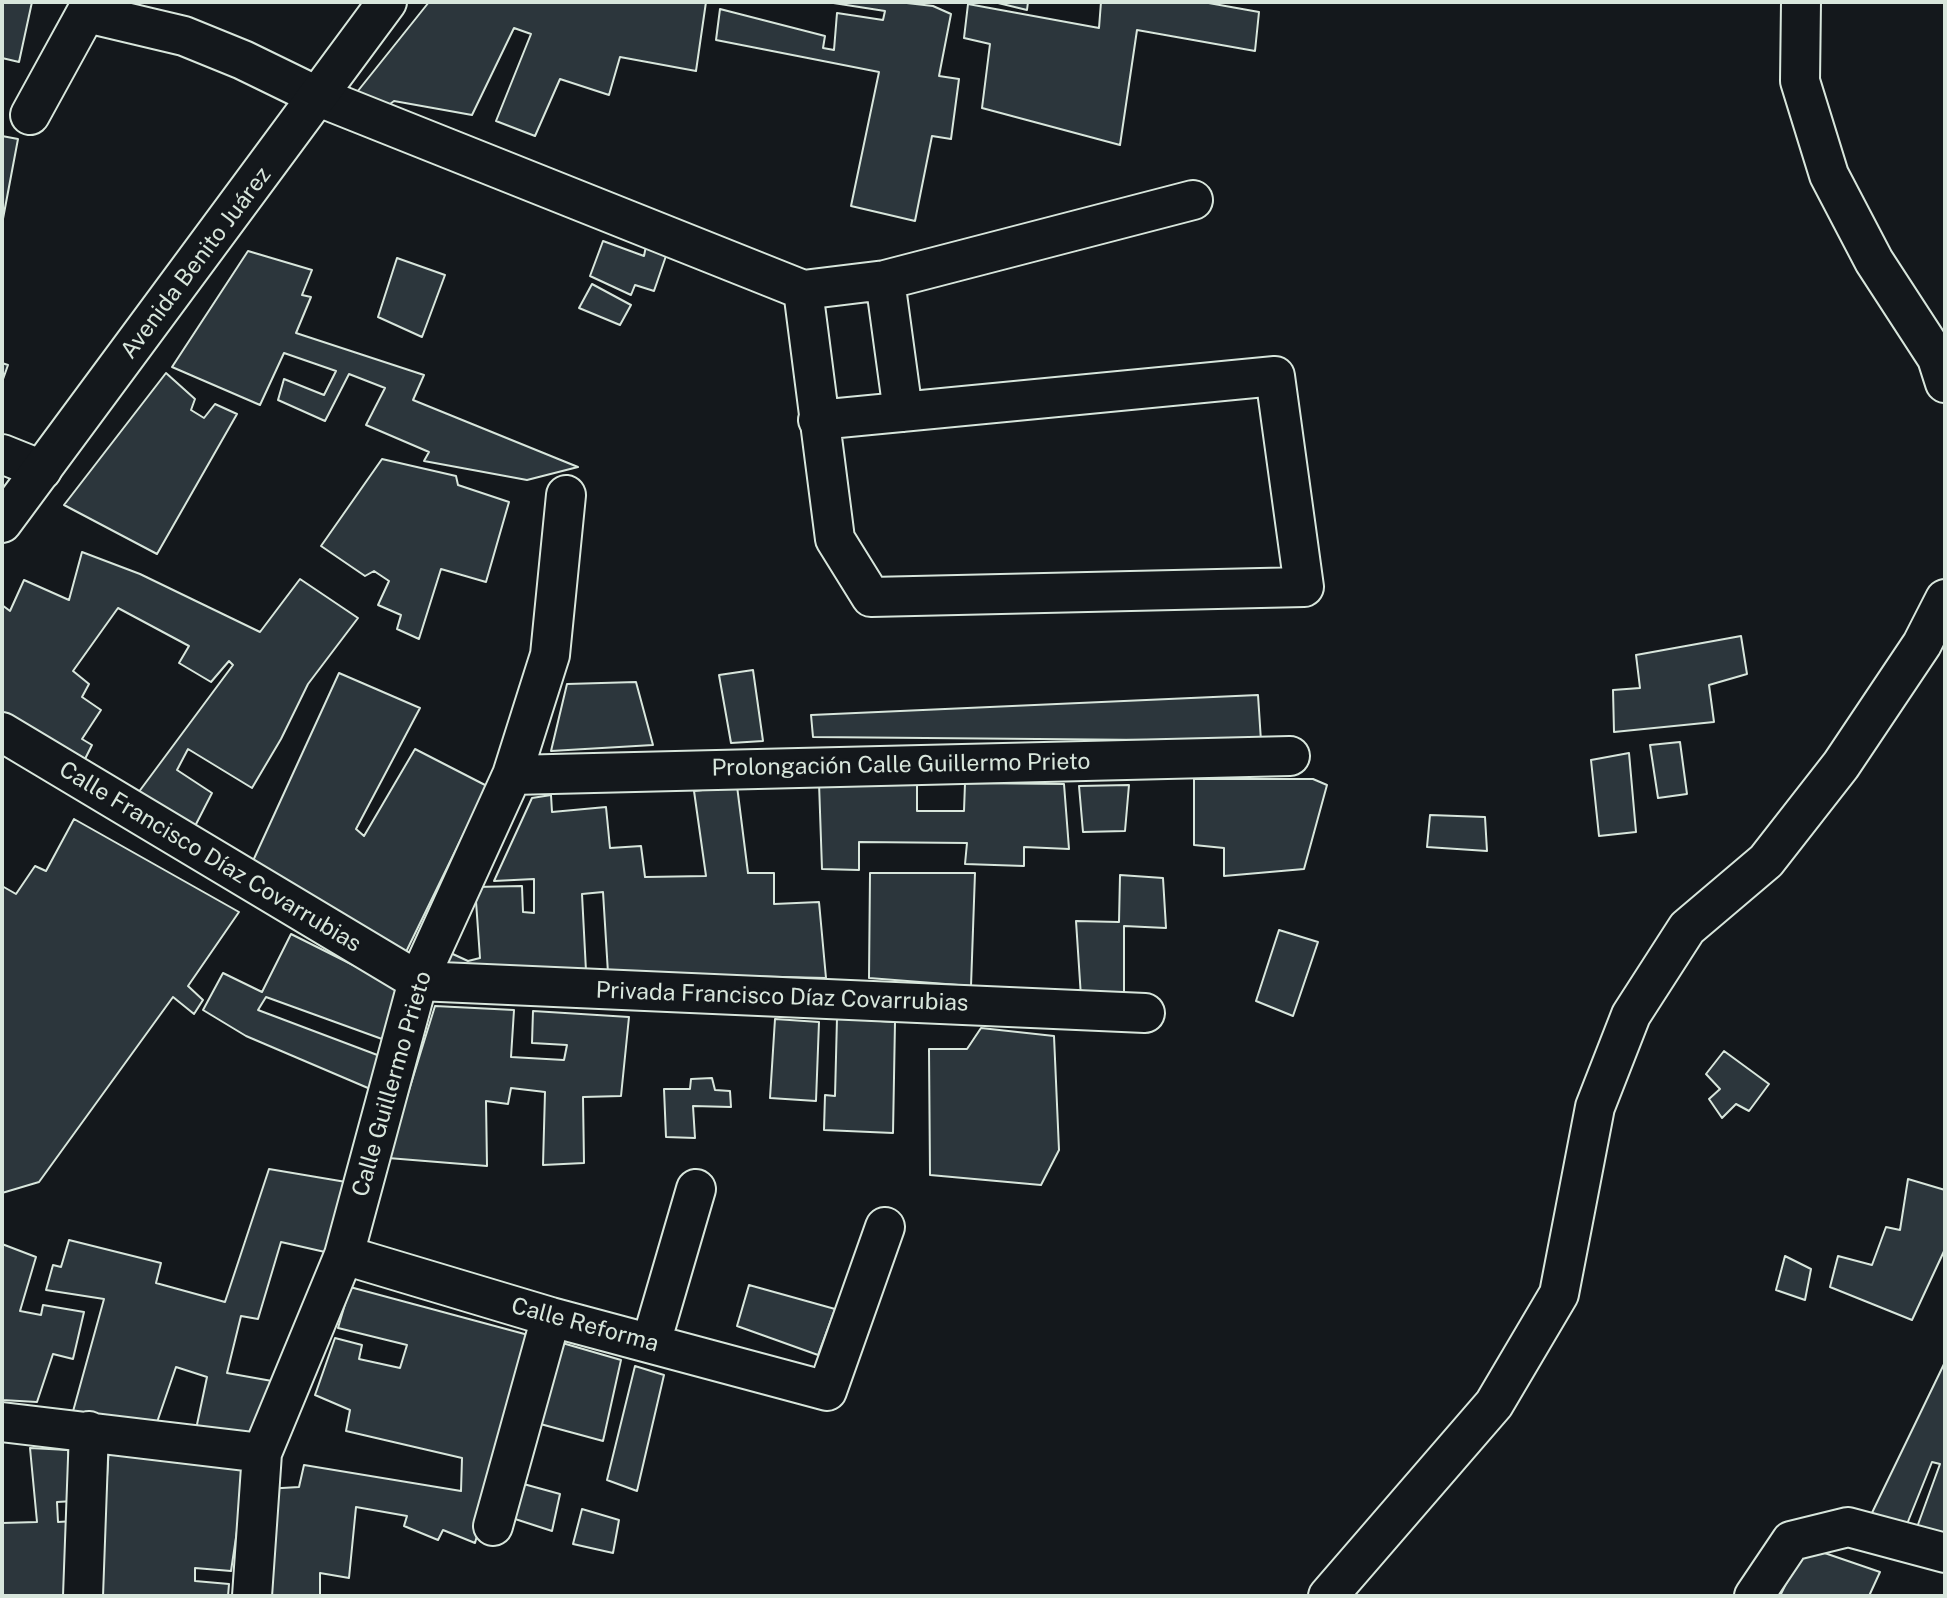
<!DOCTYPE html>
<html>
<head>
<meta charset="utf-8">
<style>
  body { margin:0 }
  #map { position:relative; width:1947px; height:1598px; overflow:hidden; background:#14181c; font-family:"Public Sans",sans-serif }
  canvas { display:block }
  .frame { position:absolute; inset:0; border:4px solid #d8e6dc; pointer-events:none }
</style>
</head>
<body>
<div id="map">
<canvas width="1947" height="1598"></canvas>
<div class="frame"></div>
</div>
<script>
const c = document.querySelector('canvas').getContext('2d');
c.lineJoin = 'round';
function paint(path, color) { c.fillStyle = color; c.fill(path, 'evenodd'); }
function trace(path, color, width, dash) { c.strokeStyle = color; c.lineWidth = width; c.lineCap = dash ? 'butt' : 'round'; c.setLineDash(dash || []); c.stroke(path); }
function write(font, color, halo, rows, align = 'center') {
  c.font = font + ' "Public Sans",sans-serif'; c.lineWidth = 5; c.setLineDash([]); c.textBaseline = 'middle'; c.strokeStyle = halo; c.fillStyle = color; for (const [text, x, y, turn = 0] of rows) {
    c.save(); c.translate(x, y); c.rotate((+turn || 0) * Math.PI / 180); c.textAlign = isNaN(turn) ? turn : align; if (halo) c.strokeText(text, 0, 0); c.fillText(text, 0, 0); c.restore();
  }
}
const building = new Path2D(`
  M2 2H32L19 62 2 58Z
  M429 2H706L696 71 620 57 609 95 560 79 535 136 496 121 531 34 514 28 472 115 394 101 386 107 353 97Z
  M827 2H898L933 6 951 14 939 76 959 79 951 139 932 136 915 221 851 206 879 72 716 40 720 9 825 36 823 48 834 50 837 13 883 20 885 11Z
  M994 2H1028L1027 10Z
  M1101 2H1203L1259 12 1255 51 1137 30 1120 145 982 108 990 44 964 38 968 4 1099 28Z
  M2 136 18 139 2 224Z
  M603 241 644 256 646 246 667 253 654 291 635 285 631 295 590 276Z
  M248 251 312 270 302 295 311 297 296 333 424 375 413 400 578 467 527 480 424 461 429 452 366 425 385 388 349 374 325 421 278 400 284 379 324 395 336 371 284 353 260 405 172 367Z
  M397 258 445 275 422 337 378 317Z
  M592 284 631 305 620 325 579 308Z
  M2 363 8 365 2 382Z
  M166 373 195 399 191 410 204 418 215 404 237 414 157 554 64 505Z
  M382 459 456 476 458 485 509 502 486 582 441 569 419 639 397 629 401 615 378 605 389 581 374 571 365 576 321 546Z
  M82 552 140 574 260 632 300 579 358 618 308 684 281 739 252 788 188 749 177 770 212 793 193 830 138 793 233 665 229 661 211 682 179 663 189 646 118 608 73 671 89 684 82 697 101 710 82 739 92 745 81 767 2 723V605L10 611 24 580 69 600Z
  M1741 636 1747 674 1709 685 1714 722 1614 732 1613 690 1640 688 1636 655Z
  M753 670 763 741 731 743 719 675Z
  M339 673 420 708 356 829 364 836 415 749 487 786 404 956 252 863Z
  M636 682 653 745 551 751 567 684Z
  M1258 695 1261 741 813 737 811 715Z
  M1680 742 1687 794 1658 798 1650 745Z
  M1629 753 1636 832 1599 836 1591 760Z
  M1194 779H1313L1327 785 1304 869 1224 876V848L1194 845Z
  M917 780V811H964L965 783 1064 784 1069 849 1024 847V866L965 864 967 843 859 842V870L822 869 819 783Z
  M1129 785 1125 831 1083 832 1079 786Z
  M737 786 748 873H774V904L819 902 826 978 608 973 603 892 582 894 586 971 436 972 444 950 468 961 480 958 475 887 522 886 523 912 534 913V879L494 881 532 798 551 795 552 812 606 807 610 848 641 846 645 877 706 876 694 791Z
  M1430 815 1485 817 1487 851 1427 847Z
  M74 819 239 912 188 986 203 1000 194 1014 173 997 39 1182 2 1193V886L16 894 35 866 46 871Z
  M870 873H975L971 986 869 978Z
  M1120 875 1163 878 1166 928 1124 926V995L1081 997 1076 921 1119 922Z
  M1279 930 1318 942 1293 1016 1256 1001Z
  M291 934 401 989 382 1039 266 997 258 1010 380 1056 375 1091 246 1036 203 1010 223 973 262 992Z
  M435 1006 514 1010 511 1057 564 1060 567 1045 532 1043 533 1011 629 1017 621 1096 583 1097 584 1163 543 1165 545 1092 511 1088 508 1104 486 1101 487 1166 388 1158Z
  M837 1018 895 1022 893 1133 824 1130 825 1095 835 1096Z
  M775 1019 819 1022 816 1101 770 1098Z
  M981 1028 1054 1036 1059 1150 1041 1185 930 1175 929 1049H967Z
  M1724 1051 1769 1084 1749 1111 1736 1104 1722 1118 1709 1099 1720 1089 1706 1074Z
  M712 1078 715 1090 730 1091 731 1107 693 1106 695 1138 666 1137 664 1089H690L691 1079Z
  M269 1169 346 1182 325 1252 281 1242 258 1319 241 1316 227 1373 272 1381 251 1438 195 1434 207 1377 176 1367 155 1428 72 1415 104 1299 46 1290 53 1265 61 1267 69 1240 161 1263 156 1283 225 1302Z
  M1908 1179 1945 1190V1249L1912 1320 1830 1287 1838 1256 1872 1265 1886 1227 1900 1230Z
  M2 1244 36 1257 20 1311 41 1315 43 1305 84 1312 73 1359 53 1354 37 1402 2 1400Z
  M1785 1256 1811 1269 1805 1300 1776 1290Z
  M749 1285 835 1309 818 1355 737 1326Z
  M350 1287 532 1336 475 1543 443 1530 438 1540 404 1526 407 1516 356 1507 349 1578 320 1573V1596H255L265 1489 299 1487 304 1465 461 1491 462 1458 346 1431 350 1410 315 1395 335 1338 362 1345 359 1359 400 1368 407 1345 338 1328Z
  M552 1340 621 1360 603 1441 533 1422Z
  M1945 1362V1540L1916 1530 1940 1464 1932 1462 1905 1529 1869 1519Z
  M635 1366 664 1375 637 1491 607 1480Z
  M109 1447 247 1464 231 1571 195 1568V1581L229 1584 228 1596H99Z
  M30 1448 68 1450 74 1501 57 1502 58 1522 74 1521 70 1596H2V1523L37 1522Z
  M520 1483 560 1494 552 1531 512 1518Z
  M582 1509 619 1520 613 1553 573 1544Z
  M1810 1548 1880 1572 1869 1596H1780L1795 1565Z`);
paint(building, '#2c363c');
trace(building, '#d8e6dc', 2);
const minor = new Path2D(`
  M1801 2 1800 81 1829 175 1874 261 1937 358 1945 383
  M87 13 184 36 243 60 319 97 803 290 835 539 871 597 1304 587 1275 376 818 420
  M30 115 92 2
  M885 280 903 412
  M803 290 885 280 1193 200
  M2 454 42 470
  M2 732 418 981 1145 1013
  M512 775 1290 756
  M344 1255 551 1317 827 1391 885 1227
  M651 1343 696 1189
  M2 1422 262 1453
  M493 1526 551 1317
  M83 1596 89 1431
  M252 1596 262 1453 344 1255 418 981 512 775 550 655 566 495
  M1328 1596 1494 1404 1559 1294 1595 1107 1631 1015 1687 928 1766 861 1841 765 1922 644 1945 599
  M1754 1596 1791 1541 1848 1527 1945 1553`);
const major = new Path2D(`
  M2 523 387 2`);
trace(minor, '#d8e6dc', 42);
trace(major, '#d8e6dc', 42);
trace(minor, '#14181c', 38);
trace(major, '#14181c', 38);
write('23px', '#d8e6dc', '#14181c', [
  ["Avenida Benito Juárez",196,263,-53],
  ["Prolongación Calle Guillermo Prieto",901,765,-1],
  ["Calle Francisco Díaz Covarrubias",210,857,31],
  ["Privada Francisco Díaz Covarrubias",782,997,2],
  ["Calle Guillermo Prieto",392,1084,-74],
  ["Calle Reforma",585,1325,15]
]);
</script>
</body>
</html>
